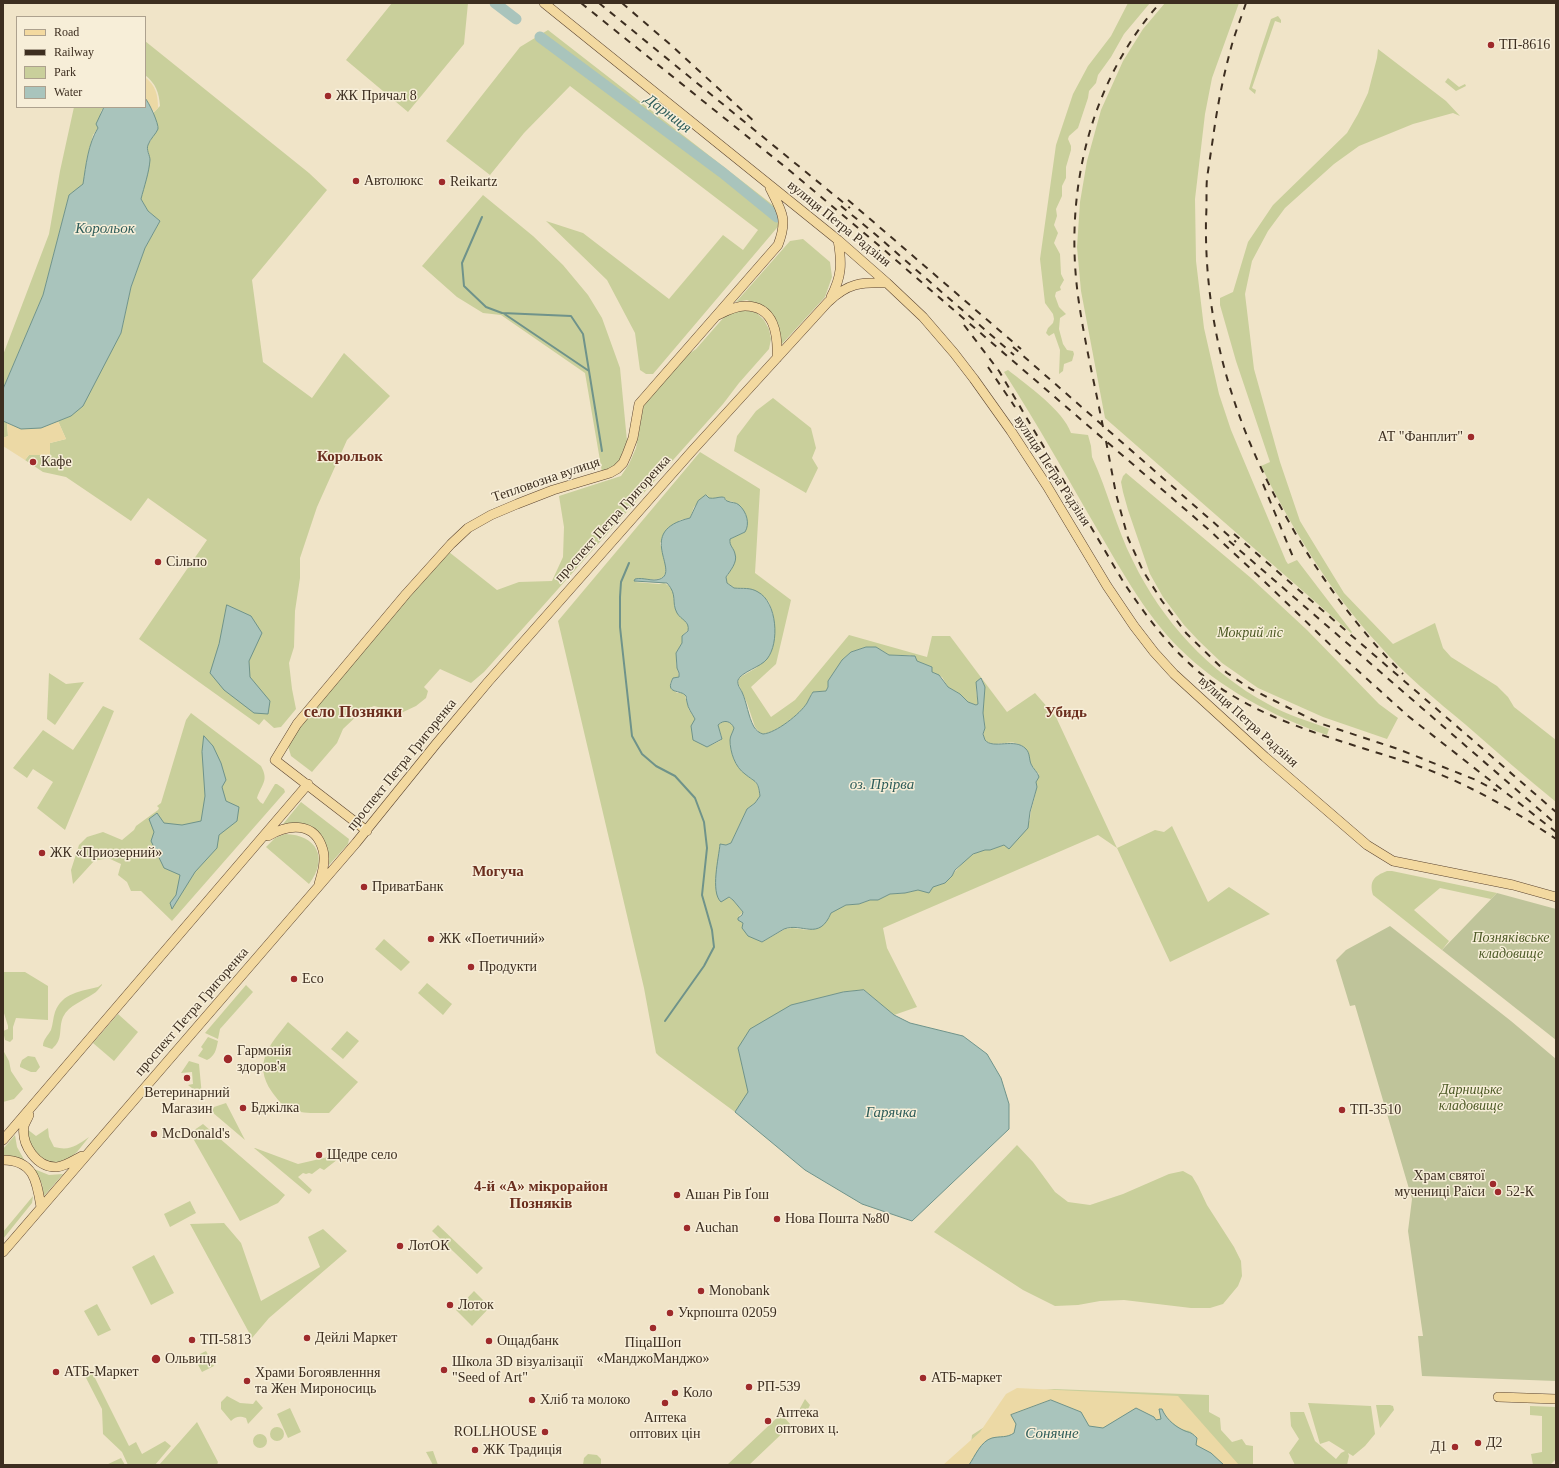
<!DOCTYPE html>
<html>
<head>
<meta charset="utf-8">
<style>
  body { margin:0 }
  #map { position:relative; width:1559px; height:1468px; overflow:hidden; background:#f0e4c8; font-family:Georgia,serif }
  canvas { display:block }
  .frame { position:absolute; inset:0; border:4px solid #3d2e20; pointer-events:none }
  .legend { position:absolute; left:16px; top:16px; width:130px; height:92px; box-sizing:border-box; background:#f7eed8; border:1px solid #ada18e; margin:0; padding:5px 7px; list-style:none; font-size:12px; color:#3d2e20 }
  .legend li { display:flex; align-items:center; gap:8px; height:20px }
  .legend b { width:20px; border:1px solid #ada18e }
</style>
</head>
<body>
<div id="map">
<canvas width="1559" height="1468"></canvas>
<div class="frame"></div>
<ul class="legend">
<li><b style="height:5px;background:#f3d9a0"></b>Road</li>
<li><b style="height:5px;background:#3d2e20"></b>Railway</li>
<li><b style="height:11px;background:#c9cf9b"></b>Park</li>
<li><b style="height:11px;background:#a9c4bc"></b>Water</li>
</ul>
</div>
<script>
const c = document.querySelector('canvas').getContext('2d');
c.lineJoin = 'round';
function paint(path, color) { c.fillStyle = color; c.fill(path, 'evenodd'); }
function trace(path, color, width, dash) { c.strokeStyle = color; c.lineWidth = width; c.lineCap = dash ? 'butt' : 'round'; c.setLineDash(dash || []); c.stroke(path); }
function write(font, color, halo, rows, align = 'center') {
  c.font = font + ' Georgia,serif'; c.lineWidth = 3; c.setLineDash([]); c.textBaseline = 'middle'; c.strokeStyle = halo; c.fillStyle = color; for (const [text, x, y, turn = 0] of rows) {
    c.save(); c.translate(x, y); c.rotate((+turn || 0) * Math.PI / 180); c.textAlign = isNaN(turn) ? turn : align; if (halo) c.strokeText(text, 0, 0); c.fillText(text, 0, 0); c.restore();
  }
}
paint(new Path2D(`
  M392 3H468L464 44 408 112 346 60Z
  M1128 3H1150L1124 34 1111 57 1098 75 1096 83 1089 91 1088 98 1078 128 1069 136 1068 139 1071 146V150L1066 167V178L1062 186V196L1056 209 1057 216 1054 225 1058 233 1054 243 1060 254 1061 274 1064 280 1060 287 1061 290 1056 292 1055 296 1059 307 1066 314 1060 318 1059 329 1063 344 1067 350 1073 351 1074 354 1072 361 1064 364 1063 371 1059 374 1060 350 1054 333 1049 336 1046 333 1048 328 1053 323 1054 319 1053 314 1045 303 1040 259 1056 145 1073 94 1088 66 1111 36Z
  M1165 3H1239L1212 78 1205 114 1195 199 1196 261 1204 328 1219 394 1231 430 1286 561 1288 564 1297 560 1352 632 1351 633 1105 418 1081 291 1077 247 1080 202 1087 161 1101 110 1123 61 1143 29Z
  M1278 16 1281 20V23L1275 21 1252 88 1256 90 1255 94 1249 89 1260 52 1271 19Z
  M548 30 787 216 653 374H646L640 370 635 333 607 280 546 221 583 233 669 299 723 235 743 250 758 230 570 86 524 133 490 175 446 141 520 47Z
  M145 41 309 173 327 190 252 280 263 362 312 398 344 353 390 396 347 440 317 507 300 558V578L295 611 294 647 289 663 292 689 296 709 281 727 274 728 264 719 259 725 139 639 207 540 148 498 131 521 66 477 43 472 25 460 29 455H50V443L66 439 58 421 71 416 121 333 131 287 145 248 160 221 148 211 141 199 150 159 148 151V145L158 128 154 118V112L160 106C159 92 156 84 145 75Z
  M1378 49 1446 101 1460 116 1453 113 1413 124 1359 146 1334 164 1285 208 1268 231 1252 261 1245 294 1254 369 1280 462 1300 521 1344 593 1393 644 1435 623 1443 648 1451 657 1497 686 1508 697 1514 707 1556 740V802C1525 777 1496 751 1466 725 1436 700 1405 675 1379 645 1330 592 1293 530 1261 466L1270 462 1236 361 1220 305V298L1233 292 1248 242 1273 205 1347 133 1358 114 1368 93 1377 58Z
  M1448 78 1459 87 1465 84 1466 86 1456 91 1445 82Z
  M74 107H104L101 111 98 128 93 135 87 158 83 185 69 195 43 295 3 389V355L49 234 60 171Z
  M483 195 533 236 563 265 588 295 602 318 620 368 627 441 620 459 611 470 602 472 585 373 501 315 483 313 457 297 422 266Z
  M803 239 830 262 832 277 825 297 781 345 777 322 763 307 747 300 736 302 790 241Z
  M745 310 757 313 764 320 769 329 771 339 769 349 739 383 723 404 484 672 471 683 440 669 424 687 428 691 426 698 416 706 401 713 374 706 362 711 343 729 337 743 312 772 291 756 288 746 297 729 347 667 449 552 497 590 519 582 552 581 563 557 564 527 559 496 621 476 629 464 636 448 644 403 686 356 696 349 725 316 733 311Z
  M1008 370C1027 385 1063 410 1071 433L1088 435 1091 446 1092 457C1108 491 1116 528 1133 561 1162 621 1209 672 1268 704 1287 715 1309 721 1329 729L1327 735C1274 717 1219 688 1179 648 1146 615 1123 573 1100 534 1068 479 1038 425 1004 372Z
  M773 398 811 428 816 448 812 458 818 468 806 493 734 451 737 436 756 411Z
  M3 421 7 423 8 436 3 438Z
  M700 452 760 489 755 573 791 600 776 664 751 687 771 717 795 700 849 635 927 657 932 636H950L1007 712 1035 693 1056 717 1117 848 1155 830 1164 832 1172 826 1208 902 1229 887 1270 914 1170 962 1117 848 1098 835 883 928 887 948 917 1007 894 1015 864 990 843 992 791 1005 738 1048 749 1092 735 1112 659 1056 656 1053 644 988 558 621ZM707 495 709 499C714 499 718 497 722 497 728 498 722 498 727 501 729 502 732 501 733 502 746 509 749 519 745 532L730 539V546L735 554 732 568 726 578 727 583 734 588H745L764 597 769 602 773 614 774 640 771 653 756 668 742 676 739 679 738 683 747 703 755 727 760 733 763 734C776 733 800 714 807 703 809 699 811 695 813 692L826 691 828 687V681L842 660 851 652 866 647H876L889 655H910L917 661 932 667V672L942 677 948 687 960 694 968 702 976 705 978 704 976 689 982 679C987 691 982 702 983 714 984 719 985 723 985 727 984 732 983 735 985 740 992 748 1006 741 1015 743 1030 747 1026 754 1031 764 1033 768 1036 771 1039 774L1036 782C1038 794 1030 807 1030 820L1004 845 990 850H981L967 858 945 883 923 890H918L905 893 890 894 878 900H870L859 904 846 905 838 908 831 913 829 918 808 930 792 928 785 929 762 942 742 928 743 923 739 916 743 912 733 900 727 897 721 844 726 845 731 843 747 809 755 803 760 796C757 780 757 783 745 774 735 767 730 752 730 740 730 736 733 732 734 728 731 721 724 719 718 725L722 738 720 741 707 747 693 715 689 710 685 695 682 693H677L671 687 670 683 673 678 679 677 676 663 678 659 676 653 682 643 684 634 689 629C687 619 678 617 675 608 672 598 678 590 664 583L659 584 635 582C647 577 645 581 657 579 674 578 662 553 660 543L680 520 690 518 694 507Z
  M1126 473 1251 578 1307 630 1379 704 1398 718 1387 739 1323 717 1258 688 1222 663 1199 641 1184 625 1163 597 1150 574 1128 510 1123 492 1121 482 1123 476Z
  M49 673 66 684 84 682 55 725 47 719Z
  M103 706 114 711 65 830 37 808 53 782 33 769 27 778 13 768 43 730 73 750Z
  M191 713 261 766C269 781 262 783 257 798L260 802 263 804 275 784H277L284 789 285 792 172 921 141 891H131L127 882 118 875 121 864 108 858 94 861 73 884 71 870 79 845 87 837 103 832 122 840 134 830 136 826 158 810 159 808 157 806 161 803 186 720Z
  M301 802 349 839 348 844 329 865C330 837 311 819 283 824Z
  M285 834C317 835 329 858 309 884L266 847 275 838Z
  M1387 871H1392L1497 893 1491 899 1440 888 1414 910 1449 941 1442 950 1373 895C1369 881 1374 876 1387 871Z
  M384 939 410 962 401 971 375 949Z
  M3 972H25L48 986V1020L16 1018 13 1027V1039L10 1042 5 1040 3 1031 8 1029V1026L3 1010Z
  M427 983 452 1004 443 1015 418 993Z
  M102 984V985C99 988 97 992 93 994 83 1001 69 1005 63 1017 58 1029 64 1039 52 1049L43 1046C43 1039 48 1036 51 1030 53 1024 53 1018 55 1012 62 993 81 991 98 987Z
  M246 985 253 992 220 1029 218 1039 205 1033Z
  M118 1014 138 1032 114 1061 93 1043Z
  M288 1022 358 1082 329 1113C318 1113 303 1114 292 1110 283 1107 278 1100 272 1092 252 1063 270 1045 288 1022Z
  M347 1031 359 1041 343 1059 331 1049Z
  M208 1037 218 1041C216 1050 215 1056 207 1060L198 1056 203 1049 201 1047Z
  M3 1050 9 1061 11 1071 23 1089 14 1099 3 1102Z
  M28 1056 35 1057 40 1067 36 1072H31L20 1067V1065L22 1060Z
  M189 1061 199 1064 202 1096 188 1085 193 1084 192 1072 181 1073Z
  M226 1103 245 1140 212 1112 214 1107Z
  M203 1124 285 1195 278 1203 240 1221 190 1133Z
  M48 1128 49 1137 54 1147C70 1151 76 1146 89 1137L77 1152 65 1162 47 1163 31 1150 27 1129 36 1136Z
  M15 1135 17 1147 26 1163 10 1156H3V1149Z
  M1017 1145 1033 1162 1055 1192 1068 1202 1090 1205 1123 1194 1169 1174 1183 1171 1192 1176 1198 1186 1207 1205 1234 1247 1241 1261 1242 1276 1238 1286 1223 1304 1210 1308H1191L1124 1300 1100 1301 1078 1305 1055 1306 1023 1290 934 1232Z
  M254 1148H255L298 1164 341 1154 342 1156 324 1170 320 1168 312 1174 309 1173 306 1174 303 1173 298 1177 312 1190 309 1194Z
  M34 1169 49 1175 63 1174 44 1196 42 1184Z
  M33 1196 32 1203 3 1239V1232Z
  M190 1201 196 1213 170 1227 164 1214Z
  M224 1223 241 1243 261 1301 320 1267 308 1237 323 1229 347 1251 269 1318 252 1338 190 1224Z
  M438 1225 483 1268 477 1274 432 1231Z
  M154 1255 174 1293 151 1305 132 1267Z
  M474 1291 490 1307 472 1326 456 1310Z
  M97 1304 111 1330 98 1336 84 1311Z
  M206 1351 214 1366 202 1372 194 1357Z
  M91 1370 129 1446 136 1442 142 1454 165 1441 171 1446 155 1465H128L122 1452 103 1434 102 1409 84 1374Z
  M1054 1389 1209 1395V1412L1220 1418 1221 1430 1232 1442 1242 1439 1246 1445 1253 1446V1465H948L971 1445 972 1435 989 1424 1015 1393Z
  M227 1396 240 1403 253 1404 256 1400 263 1408 248 1424 246 1418C240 1416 236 1416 231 1421L221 1409V1402Z
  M805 1399 810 1405 807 1411 803 1414 799 1410Z
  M1308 1403 1371 1406 1375 1434 1365 1446 1353 1456 1348 1453 1349 1456 1347 1465H1295L1289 1453 1299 1439 1291 1426 1290 1412H1304L1315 1441 1336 1459 1341 1453 1345 1451 1329 1441 1320 1444Z
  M1376 1405H1390L1393 1406 1394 1410 1380 1428Z
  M1530 1406 1556 1407V1459L1550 1465H1533L1531 1454 1542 1452V1416L1530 1415Z
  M290 1408 301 1432 288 1438 277 1414Z
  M781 1414 791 1425 749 1465H727Z
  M197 1422 218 1462 217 1465H159Z
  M270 1434a7 7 0 1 1 14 0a7 7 0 1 1-14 0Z
  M253 1441a7 7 0 1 1 14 0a7 7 0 1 1-14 0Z
  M433 1451 438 1465H433L426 1452Z
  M588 1454 597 1455 601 1459V1465H583L584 1458Z
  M121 1458 125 1465H106Z`), '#c9cf9b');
paint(new Path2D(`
  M145 77C156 86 158 95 158 108L154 112 145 98Z
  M58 421 66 439 50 443V455H29L25 460 3 446V438L8 436 7 423C27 431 38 429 58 421Z
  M1017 1388 1178 1396 1239 1465H1224L1211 1453 1195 1445 1197 1438 1190 1431 1181 1429 1165 1417 1161 1409 1159 1410 1161 1419 1156 1420 1136 1408 1103 1428 1089 1426 1081 1412 1011 1416 1016 1424 1014 1433C1007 1438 1000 1436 992 1438 981 1441 975 1456 969 1465H943L980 1432 1006 1394Z`), '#ecd9a5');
paint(new Path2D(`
  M1497 893 1556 909V1040L1442 950Z
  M1390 926 1511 1021 1556 1059V1381L1422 1376 1418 1336H1423L1408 1231 1412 1199 1355 1005 1350 1006 1336 960 1346 950Z`), '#bfc49a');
const water = new Path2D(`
  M145 98C149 102 159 124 158 129 156 134 150 139 148 145 146 150 150 155 150 160 149 173 144 187 141 199L148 211 160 221 145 248 131 287 121 333 83 406 71 416 41 428 21 429 3 421V389L43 295 69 195 83 184C86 165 88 144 98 128L96 124 104 107H145Z
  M706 495 709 498C714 499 718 497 722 497 728 498 722 498 727 501 731 503 736 502 739 505 747 512 750 524 745 532L730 539C729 546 734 548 735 554 738 562 730 571 726 577L727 583 734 588C743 589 750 587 758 592 777 602 780 643 767 659 761 667 741 672 738 680 737 685 740 688 742 692 747 703 748 716 754 727 756 730 759 733 763 734 776 733 800 714 807 703 809 699 811 695 813 692L826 691 828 687V681L842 660 851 652 866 647H876L889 655 915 656 917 661 932 667V672L939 675 948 687 960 694 968 702 976 705 978 704 976 682 981 678 985 687 983 713 985 728 983 734 985 740C993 750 1015 737 1026 749 1030 753 1029 759 1031 764 1033 769 1038 772 1039 777L1036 782 1037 787 1030 812 1028 828 1009 849 1004 845 990 850H985L973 854 955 870 952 876 945 883 933 887 929 893 918 890 905 893 890 894 878 900H870L859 904 846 905 831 913C819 942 802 922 784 929 777 933 769 938 762 942L748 936 742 928 743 923 738 920V918L742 915 743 912 733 900 729 897 721 902C710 892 719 857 720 844L726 845 731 843 747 809 755 803 760 796C758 780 756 783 745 774 735 767 730 752 730 740 730 736 733 732 734 728 731 721 724 719 718 725L722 739 707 747 693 740 691 726 695 719C692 713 688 709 687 702 686 699 687 698 686 696 681 689 664 695 673 678L679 677V673L677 668 676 653 682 643V636L688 631C690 621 681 620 677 613 671 602 678 595 667 583L634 581 635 579C644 577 652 582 660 579 681 571 634 531 690 518L698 501Z
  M227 605 251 616 262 633 249 661 250 677 270 701 268 714 254 713 224 690 210 673 219 644Z
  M204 736 213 746 221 763 226 780 222 787 226 801 239 807 237 821 219 835 217 848 195 872 172 909 170 903 176 895 180 875 164 868 151 841 154 832 149 819 157 813 164 823 182 825 201 821 205 796 202 752Z
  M864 990 894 1015 910 1023 963 1036 987 1054 1001 1078 1009 1104V1129L912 1221 862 1204 805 1170 735 1112 748 1092 738 1048 750 1029 791 1005 843 992Z
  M1051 1400 1081 1412 1089 1426 1103 1428 1136 1408 1154 1417 1156 1420 1161 1419 1159 1409H1162C1165 1417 1173 1425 1181 1429 1190 1434 1189 1430 1197 1438L1196 1445 1211 1453 1224 1465H969C975 1456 981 1441 992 1438 1000 1436 1007 1438 1014 1433L1016 1424 1011 1415Z`);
paint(water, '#a9c4bc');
trace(water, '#6f938a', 1);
trace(new Path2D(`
  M482 217 462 263 464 286 486 307 502 313 571 316 583 334 602 451
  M503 313 589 371
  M629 563 621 582 620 597V627L632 736 642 754 656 766 675 776 695 798 704 822 707 848 702 895 712 930 714 947 704 966 665 1021`), '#6f938a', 2);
trace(new Path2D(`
  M495 3 516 19
  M540 37 723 173 777 217`), '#a9c4bc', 11);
const major = new Path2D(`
  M544 3 838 240 887 283 923 317 954 353 974 379 1011 431 1047 486 1107 586 1134 626 1154 652 1174 674 1265 757 1367 845 1393 861 1513 885 1556 897
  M831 297C842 276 842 263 838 240
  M718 315C726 311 735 306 745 306 775 306 778 335 777 358
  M367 831 275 760 297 724 406 594 451 544 468 528 491 515 517 504 553 490 610 473 617 469 623 463 627 454 633 438 639 404 778 245C788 219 782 212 770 188
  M268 836C289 824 315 821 323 850 326 861 322 874 319 884
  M29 1115C28 1118 25 1122 24 1126 21 1145 37 1168 57 1167 66 1166 74 1160 82 1156
  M3 1140 308 784
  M3 1160C34 1160 37 1182 41 1207
  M3 1252 356 843 436 744 488 682 692 451 828 302C848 283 861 282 887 283
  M1498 1397 1556 1399`);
trace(major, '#5b4430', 10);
trace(major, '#f3d9a0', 9);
trace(new Path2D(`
  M581 3 789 170 883 249 1208 529 1267 584 1345 659 1408 716 1556 832
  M599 3 850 208
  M622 3 672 46 757 124
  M1246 3C1241 18 1235 33 1231 48 1223 77 1217 108 1213 138 1211 151 1209 165 1207 178 1206 191 1207 205 1206 218 1204 329 1235 427 1289 522 1320 578 1358 629 1403 674
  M848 200 1021 349
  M841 206 875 234 1014 355
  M964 325 999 371 1124 583C1147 617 1168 646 1200 673 1263 724 1343 740 1418 766 1467 783 1513 810 1556 839
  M1013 347 1236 542
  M988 367 1015 407
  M1103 427C1095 386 1085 344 1079 303 1063 197 1088 84 1160 3
  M1106 441 1116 494 1128 538 1143 571 1162 601 1186 633 1227 673 1251 689 1319 723 1398 749 1476 780 1497 791
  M1263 484 1293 557
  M1234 534 1556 812
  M1229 541 1556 824`), '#3d2e20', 2, [7, 7]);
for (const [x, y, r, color] of [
  [1491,45,4,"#9e2a2b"],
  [328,96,4,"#9e2a2b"],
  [356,181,4,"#9e2a2b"],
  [442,182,4,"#9e2a2b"],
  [1471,437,4,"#9e2a2b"],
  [33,462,4,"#9e2a2b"],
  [158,562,4,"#9e2a2b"],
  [42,853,4,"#9e2a2b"],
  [364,887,4,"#9e2a2b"],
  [431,939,4,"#9e2a2b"],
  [471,967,4,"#9e2a2b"],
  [294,979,4,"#9e2a2b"],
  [228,1059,5,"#9e2a2b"],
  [187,1078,4,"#9e2a2b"],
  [243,1108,4,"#9e2a2b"],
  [1342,1110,4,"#9e2a2b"],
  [154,1134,4,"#9e2a2b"],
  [319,1155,4,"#9e2a2b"],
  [1493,1184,4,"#9e2a2b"],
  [1498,1192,4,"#9e2a2b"],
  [677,1195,4,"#9e2a2b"],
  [777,1219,4,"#9e2a2b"],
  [687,1228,4,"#9e2a2b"],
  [400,1246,4,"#9e2a2b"],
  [701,1291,4,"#9e2a2b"],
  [450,1305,4,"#9e2a2b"],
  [670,1313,4,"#9e2a2b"],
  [653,1328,4,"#9e2a2b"],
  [307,1338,4,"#9e2a2b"],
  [192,1340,4,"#9e2a2b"],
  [489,1341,4,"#9e2a2b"],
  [156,1359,5,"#9e2a2b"],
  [444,1370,4,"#9e2a2b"],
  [56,1372,4,"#9e2a2b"],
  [923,1378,4,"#9e2a2b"],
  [247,1381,4,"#9e2a2b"],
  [749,1387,4,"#9e2a2b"],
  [675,1393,4,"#9e2a2b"],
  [532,1400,4,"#9e2a2b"],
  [665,1403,4,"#9e2a2b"],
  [768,1421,4,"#9e2a2b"],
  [545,1432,4,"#9e2a2b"],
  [1478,1443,4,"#9e2a2b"],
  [1455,1447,4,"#9e2a2b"],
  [475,1450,4,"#9e2a2b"]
]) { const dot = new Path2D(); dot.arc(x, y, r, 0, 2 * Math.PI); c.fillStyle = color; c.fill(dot); trace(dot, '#f7eed8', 1.5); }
write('14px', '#3d2e20', '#f7eed8', [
  ["ТП-8616",1499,45],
  ["ЖК Причал 8",336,96],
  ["Автолюкс",364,181],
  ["Reikartz",450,182],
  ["АТ \"Фанплит\"",1463,437,"right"],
  ["Кафе",41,462],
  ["Сільпо",166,562],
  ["ЖК «Приозерний»",50,853],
  ["ПриватБанк",372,887],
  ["ЖК «Поетичний»",439,939],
  ["Продукти",479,967],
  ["Eco",302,979],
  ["Гармонія",237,1051],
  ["здоров'я",237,1067],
  ["Ветеринарний",187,1093,"center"],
  ["Магазин",187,1109,"center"],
  ["Бджілка",251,1108],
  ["ТП-3510",1350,1110],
  ["McDonald's",162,1134],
  ["Щедре село",327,1155],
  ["Храм святої",1485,1176,"right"],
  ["мучениці Раїси",1485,1192,"right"],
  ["52-К",1506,1192],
  ["Ашан Рів Ґош",685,1195],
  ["Нова Пошта №80",785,1219],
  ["Auchan",695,1228],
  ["ЛотОК",408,1246],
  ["Monobank",709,1291],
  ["Лоток",458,1305],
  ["Укрпошта 02059",678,1313],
  ["Дейлі Маркет",315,1338],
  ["ТП-5813",200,1340],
  ["Ощадбанк",497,1341],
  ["ПіцаШоп",653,1343,"center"],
  ["«МанджоМанджо»",653,1359,"center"],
  ["Ольвиця",165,1359],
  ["Школа 3D візуалізації",452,1362],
  ["\"Seed of Art\"",452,1378],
  ["АТБ-Маркет",64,1372],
  ["Храми Богоявленння",255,1373],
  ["та Жен Мироносиць",255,1389],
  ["АТБ-маркет",931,1378],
  ["РП-539",757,1387],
  ["Коло",683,1393],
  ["Хліб та молоко",540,1400],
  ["Аптека",776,1413],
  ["оптових ц.",776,1429],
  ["Аптека",665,1418,"center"],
  ["оптових цін",665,1434,"center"],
  ["ROLLHOUSE",537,1432,"right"],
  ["Д2",1486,1443],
  ["Д1",1447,1447,"right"],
  ["ЖК Традиція",483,1450]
], 'left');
write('14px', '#3d2e20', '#f7eed8', [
  ["вулиця Петра Радзіня",839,224,39],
  ["вулиця Петра Радзіня",1052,471,57],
  ["Тепловозна вулиця",546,480,-19],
  ["проспект Петра Григоренка",613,519,-48],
  ["вулиця Петра Радзіня",1248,722,42],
  ["проспект Петра Григоренка",402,765,-51],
  ["проспект Петра Григоренка",192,1012,-49]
]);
write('italic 14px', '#4d5a26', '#f7eed8', [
  ["Мокрий ліс",1250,633],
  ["Позняківське",1511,938],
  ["кладовище",1511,954],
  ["Дарницьке",1471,1090],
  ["кладовище",1471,1106]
]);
write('italic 15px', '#2f5d5a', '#f7eed8', [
  ["Дарниця",668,114,37],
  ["Корольок",105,229],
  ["оз. Прірва",882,785],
  ["Гарячка",891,1113],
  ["Сонячне",1052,1434]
]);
write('bold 15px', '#6b2e1e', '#f7eed8', [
  ["Корольок",350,457],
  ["Убидь",1066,713],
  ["Могуча",498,872],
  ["4-й «А» мікрорайон",541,1187],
  ["Позняків",541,1204]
]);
write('bold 16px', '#6b2e1e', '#f7eed8', [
  ["село Позняки",353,713]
]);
</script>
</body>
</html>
